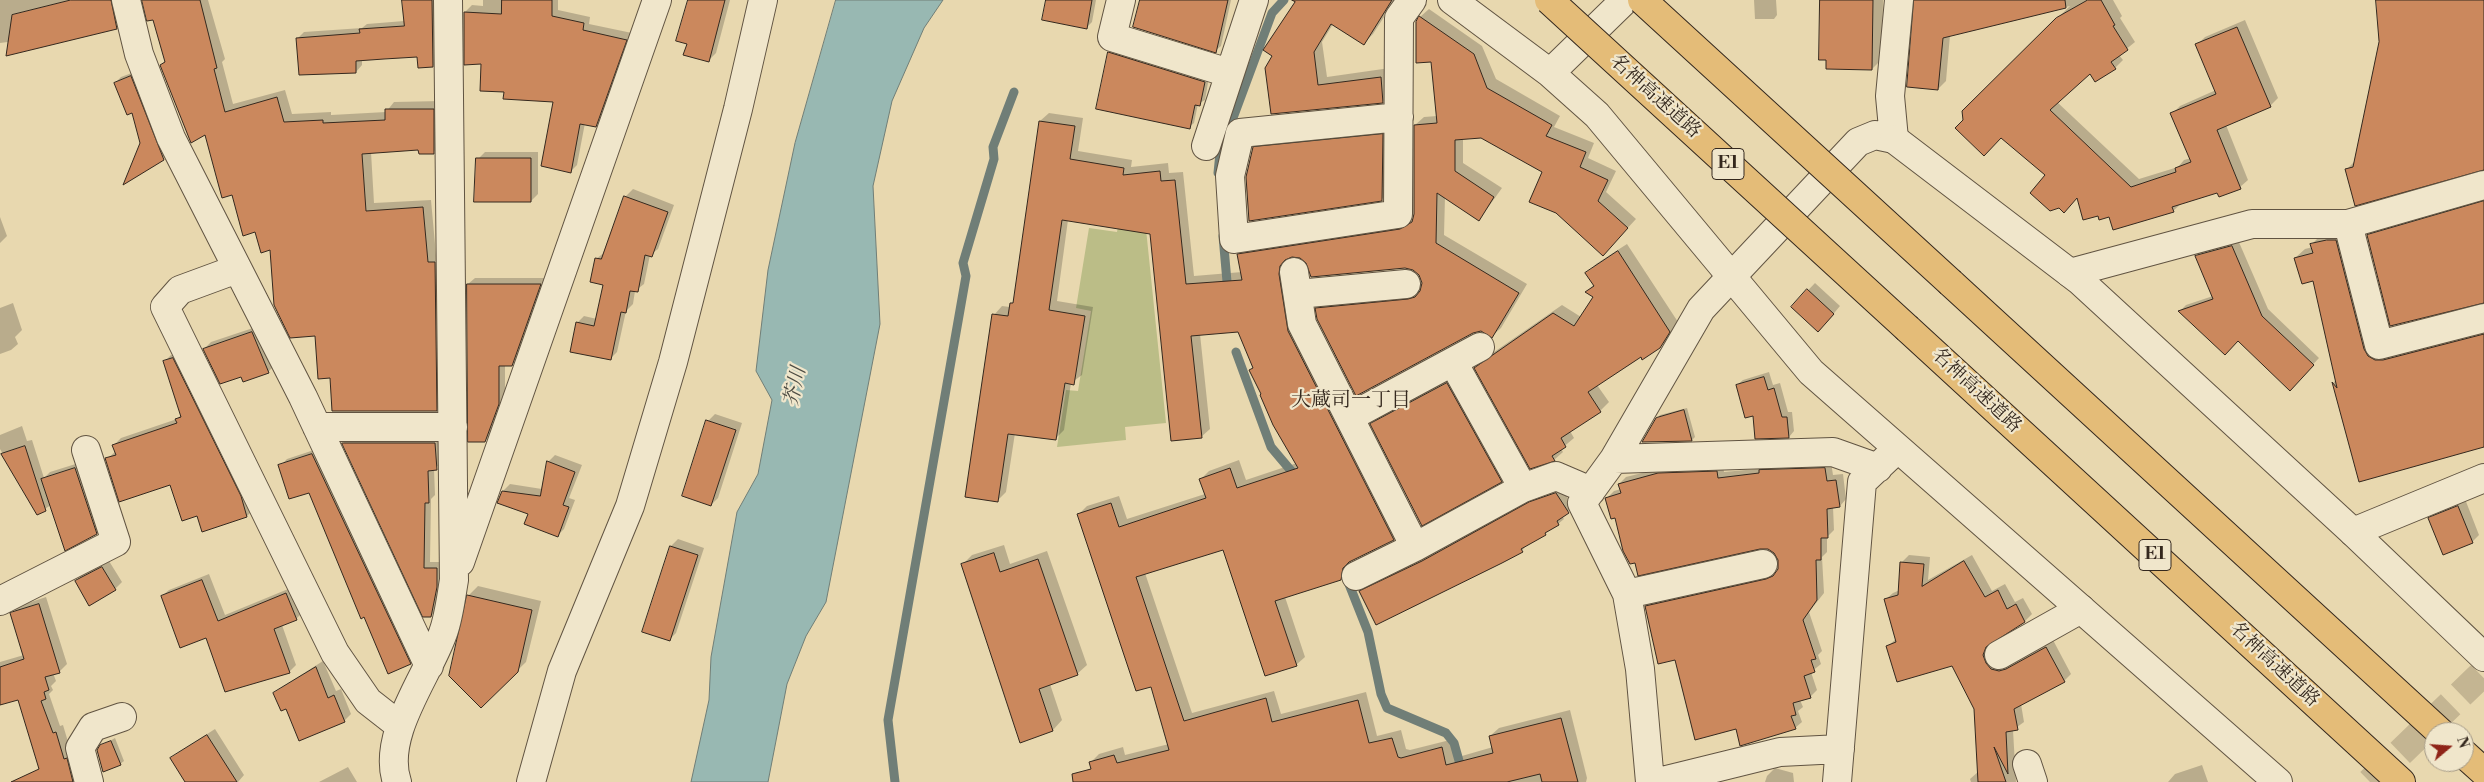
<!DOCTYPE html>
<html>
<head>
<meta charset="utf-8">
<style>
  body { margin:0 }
  #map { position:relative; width:2484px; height:782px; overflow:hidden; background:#e8d8af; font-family:"Libre Bodoni",serif }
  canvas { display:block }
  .north { position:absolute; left:2424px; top:722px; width:50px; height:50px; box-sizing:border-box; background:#f0e6cb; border:1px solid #a59a86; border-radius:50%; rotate:72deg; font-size:14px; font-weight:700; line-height:20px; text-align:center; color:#34281e }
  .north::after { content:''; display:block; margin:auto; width:18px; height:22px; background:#8f2418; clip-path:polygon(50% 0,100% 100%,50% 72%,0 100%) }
</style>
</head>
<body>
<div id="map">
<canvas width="2484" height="782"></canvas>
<div class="north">N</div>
</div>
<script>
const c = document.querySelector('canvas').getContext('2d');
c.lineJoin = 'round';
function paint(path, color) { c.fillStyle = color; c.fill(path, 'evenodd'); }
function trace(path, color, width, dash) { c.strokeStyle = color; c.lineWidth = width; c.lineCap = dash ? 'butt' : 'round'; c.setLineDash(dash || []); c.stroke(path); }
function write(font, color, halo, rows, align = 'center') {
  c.font = font + ' "Libre Bodoni","Noto Serif JP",serif'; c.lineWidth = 4.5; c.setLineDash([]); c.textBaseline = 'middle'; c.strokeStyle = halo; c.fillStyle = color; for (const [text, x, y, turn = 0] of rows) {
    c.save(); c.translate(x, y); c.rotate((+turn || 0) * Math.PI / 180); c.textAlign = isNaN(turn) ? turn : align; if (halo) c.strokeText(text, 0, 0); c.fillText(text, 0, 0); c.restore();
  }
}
paint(new Path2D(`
  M1123 197 1143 200 1166 423 1125 427 1126 440 1057 447 1066 390 1078 391 1091 311 1076 308 1089 228 1117 232Z`), '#bbbd87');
const water = new Path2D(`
  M836 0H943L924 28 892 101 873 186 880 324 826 602 806 636 787 684 768 782H691L709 700 711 657 737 512 758 474 772 400 756 371 768 270 795 143Z`);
paint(water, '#98b8b2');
trace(water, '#707e77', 1);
paint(new Path2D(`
  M0 0H120L125 19 116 28 0 43Z
  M143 0H208L225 59 222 62 233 104 285 90 292 114 331 112V115L386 112 394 102 441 101 442 144 433 152 420 149 371 152 374 203 431 200 436 255 443 254 444 402 436 410 332 377 316 335 272 248 256 231 233 193 206 133 161 65 166 60 154 18Z
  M403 0H438L439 60 433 66 418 56 362 59V65L356 72 298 38 304 32 362 28 367 24 404 21Z
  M483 0H558V10L590 17 589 24 632 33 602 119 596 126 585 123 577 165 571 171 554 100 505 90 483 62 465 12 472 5 483 6Z
  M689 0H730L716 53 709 60 688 43Z
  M1047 0H1096L1092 22 1086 28Z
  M1142 0H1231L1221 46 1215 51Z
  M1299 0H1395L1373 34 1364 43 1333 24 1322 42 1327 77 1390 68 1392 93 1382 102 1272 113Z
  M1754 0H1776L1777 15 1774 19H1755Z
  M1821 0H1883L1882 59 1872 69Z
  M1916 0H2113L2122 16 2120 18 2135 42 2119 55 2123 60 2115 68 2090 72 2057 102 2139 179 2178 167 2184 160 2191 158 2172 114 2180 106 2216 90 2197 45 2205 37 2245 20 2278 98 2270 106 2226 125 2248 180 2240 187 2218 191 2182 203 2173 211 2099 215 2001 136 1964 120 1963 111 2070 6 1950 35 1946 81 1938 89Z
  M2378 0H2484V169L2346 170 2356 160 2381 42Z
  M1429 9 1482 46 1496 79 1560 116 1554 127 1594 143 1588 158 1616 171 1606 192 1636 219 1612 245 1543 172 1482 137 1463 138V163L1502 188 1479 220 1445 197 1444 235 1527 284 1501 328 1492 336 1481 330 1317 309 1325 300 1417 291 1421 290 1423 283 1420 275 1414 269 1405 267 1308 262 1301 256 1287 257V265L1402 530 1393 539 1351 560 1349 570 1341 579 1285 597 1305 657 1296 665 1224 549 1145 573 1192 713 1274 691 1281 714 1366 692 1377 736 1401 730 1406 749 1410 750 1450 740 1455 758 1493 747 1490 736 1499 728 1570 710 1587 778 1586 782H1096L1090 763 1099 754 1123 747 1125 755 1169 744 1152 685 1079 514 1087 506 1119 496 1127 519 1205 494 1201 479 1209 471 1239 460 1246 480 1297 463 1250 370 1254 367 1239 330 1200 334 1210 429 1201 437 1151 233 1068 220 1057 301 1093 307 1082 375 1071 383 1064 430 1055 439 1015 433 1006 492 997 501 994 315 1002 306 1010 307 1015 299 1040 121 1049 113 1083 118 1078 151 1132 160 1131 167 1168 163 1169 173 1183 172 1194 276 1242 272 1239 255 1247 246 1410 221 1414 219 1415 125 1424 117 1437 116 1432 61 1420 17Z
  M1114 48 1209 77 1205 100 1198 104 1194 123 1189 127 1109 53Z
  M137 71 170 153 125 182 142 143 132 111 115 83 121 77Z
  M1389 128V193L1382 199 1254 148 1261 141Z
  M485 152H538V194L531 201 478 159Z
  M633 189 674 205 658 249 650 255 644 284 635 291 633 304 626 311 617 352 610 359 577 323 584 316 597 319 604 284 596 259 605 252 626 196Z
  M2484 195V302L2368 235 2378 226Z
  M0 217 7 236 0 243Z
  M2345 231 2373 339 2484 328V445L2360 480 2333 383 2337 379 2314 280 2295 258 2305 249 2313 247 2312 244 2321 235Z
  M2238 240 2268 309 2319 358 2290 389 2238 340 2180 311 2186 305 2213 296 2196 256 2202 250Z
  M1627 244 1678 322 1669 338 1660 347 1641 356 1597 385 1609 402 1600 411 1570 431 1574 438 1561 449 1563 452 1554 460 1476 368 1484 359 1562 305 1581 317 1594 297 1587 292 1594 284 1587 273 1596 264Z
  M475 278H547L519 358 512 365H505V396L492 434 485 441 468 284Z
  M1815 283 1840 306 1825 324 1792 307Z
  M13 303 22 330 15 337 18 344 11 350 0 354V308Z
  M259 326 275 365 268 372 242 375 204 349 211 342Z
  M180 352 254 509 247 516 197 514 171 484 107 459 116 451 114 445 121 438 177 419 181 415 164 362 171 355Z
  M1769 372 1773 385 1780 383 1788 412H1792L1794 431 1789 437 1754 415 1737 385 1743 380Z
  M1454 377 1508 474 1501 481 1372 424 1379 417Z
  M1687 408 1695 437 1692 440 1657 419 1660 415Z
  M715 414 742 423 718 498 711 505 708 421Z
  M22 426 27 441 32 440 44 478 50 472 82 462 103 526 96 533 51 505 37 514 0 449V435Z
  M349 437H441L443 462 434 469 435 495 431 499 430 562H443L437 610 431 616H424L343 443Z
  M320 448 417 656 410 663 309 491 280 466 287 459Z
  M555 455 582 465 569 498 575 500 564 529 557 536 503 491 510 484 542 489 548 462Z
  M1831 462 1833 475 1843 474 1846 499 1840 506 1833 507 1834 530 1827 537V552L1822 557 1824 593 1809 612 1822 651 1818 655 1821 664 1811 672 1817 690 1810 697 1800 700 1803 707 1798 711 1802 722 1795 728H1737L1676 659 1646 606 1653 600 1774 573 1778 571 1779 560 1775 552 1769 548 1636 562 1607 498 1614 491 1621 489 1619 484 1626 477 1666 467 1723 465 1724 472Z
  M1562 489 1573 507 1562 516 1564 519 1558 524 1527 544 1522 551 1361 591 1366 586 1429 556 1536 497Z
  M2465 499 2479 535 2472 542 2430 518 2437 511Z
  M678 539 704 548 676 633 669 640 643 631 671 546Z
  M1004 545 1010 564 1047 551 1087 665 1077 674 1050 684 1062 720 1053 730 1021 741 962 565 972 555Z
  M1909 555 1930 557 1928 580 1972 555 1992 591 2005 584 2015 602 2023 598 2032 614 2025 621 1992 642 1990 647 2007 664 2053 640 2071 674 2064 681 2021 704 2024 722 2013 730 2016 782H1971L1970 779 1979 771 1990 735 1953 665 1888 646 1897 638 1885 600 1893 593 1900 590 1902 562Z
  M109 561 122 582 115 589 76 581 83 574Z
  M209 574 225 615 293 587 303 612 296 619 282 625 296 665 289 672 207 636 162 596 169 590Z
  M478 586 541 601 526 662 481 706 451 675 469 595Z
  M46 597 67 664 59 672 53 673 56 681 51 686 53 690 49 694 60 726 63 725 80 782H28L42 774 19 698 0 697V662L24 655 11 614 19 606Z
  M323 661 336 691 341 689 351 714 344 721 286 708 275 694 282 687Z
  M215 729 244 775 238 782H186L172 759 179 752Z
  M115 738 124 761 120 764 101 746Z
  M2202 765 2208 782H2168L2175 774Z
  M348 767 357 782H319Z
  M1775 768 1793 773 1794 782H1765L1767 776Z`), '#0003');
trace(new Path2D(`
  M1218 173 1220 153 1272 13 1284 0
  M1223 236 1228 293
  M1236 352 1271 447 1298 479
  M1339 559 1368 632 1381 694 1387 708 1446 733 1454 743 1465 782
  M895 782 888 720 966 276 963 263 994 159 993 147 1014 92`), '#707e77', 9);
const building = new Path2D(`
  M71 0H111L117 29 6 56 12 15Z
  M142 0H200L217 68 214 69 225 112 277 97 284 122 323 120V123L385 120V109H434V154H419L418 150 362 154 366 211 423 207 428 262H435L437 411H332L330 378 318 379 315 336 290 338 274 305 270 250 261 253 255 232 243 236 232 195 222 198 205 135 191 143 160 65 165 62 153 20 147 21Z
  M402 0H432L433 67 418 68 417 57 384 59 356 61V73L299 75 296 38 360 33 359 29 404 26Z
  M502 0H552V16L584 23 583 30 627 40 596 127 580 124 571 173 541 166 553 102 503 99 504 92 480 91 481 64 464 65V12L501 14Z
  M688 0H725L709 62 683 55 687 44 676 41Z
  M1046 0H1092L1087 29 1042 20Z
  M1140 0H1228L1216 53 1133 27Z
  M1292 0H1392L1364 45 1331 24 1314 52 1318 85 1381 77 1383 103 1271 114 1265 68 1272 56 1263 50 1295 2Z
  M1820 0H1873L1872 70 1826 69V60H1819Z
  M1914 0H2065L2066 8 1943 38 1938 90 1907 87Z
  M2088 0H2101L2115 25 2113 26 2128 50 2111 62 2116 69 2095 82 2090 74 2050 110 2131 187 2176 172 2175 168 2191 162 2170 113 2216 94 2195 44 2237 27 2271 107 2217 130 2241 189 2219 197 2217 193 2172 207 2174 212 2113 230 2109 217 2099 220 2098 216 2083 220 2077 198 2064 213 2059 208 2050 211 2030 193 2045 175 2001 138 1984 156 1955 128 1963 120 1962 111 2056 18Z
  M2376 0H2484V170L2355 206 2345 169 2353 167 2379 42Z
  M1419 16 1474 54 1487 88 1552 125 1546 136 1586 152 1580 167 1608 180 1598 201 1628 228 1603 256 1556 213 1529 202 1542 172 1481 138 1455 140V171L1494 197 1479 221 1437 193 1436 243 1519 293 1492 338 1481 331 1473 333 1356 396 1317 319 1315 308 1408 299 1415 297 1420 291 1422 283 1419 275 1413 270 1405 268 1311 277 1306 263 1300 258 1292 257 1285 260 1280 266 1279 274 1288 331 1394 540 1349 562 1343 568 1341 580 1275 601 1297 666 1265 676 1223 550 1136 577 1184 721 1266 698 1272 722 1358 700 1369 743 1392 738 1398 757 1401 758 1442 747 1446 765 1493 753 1489 736 1561 718 1578 782H1542L1540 774 1507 782H1073L1072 774 1091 769 1089 762 1114 755 1117 763 1169 750 1151 687 1136 691 1077 514 1111 503 1119 527 1206 498 1199 479 1230 468 1237 488 1298 468 1273 425 1260 395 1261 394 1249 370 1253 368 1238 332 1191 336 1202 438 1171 441 1150 234 1062 220 1049 310 1085 316 1074 385 1065 383 1056 440 1008 434 998 502 965 497 992 314 1008 316 1010 303H1013L1039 121 1075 126 1070 159 1124 168 1123 175 1160 171 1161 181 1175 180 1186 284 1242 280 1237 254 1400 229 1412 222 1414 214V125L1437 123 1431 62 1416 63V22Z
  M1108 52 1205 82 1200 106 1195 105 1190 129 1096 109Z
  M131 76 164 160 123 185 140 143 132 113 127 115 114 83Z
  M1383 134 1382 201 1249 221 1246 177 1253 147Z
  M476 158H531V202H474Z
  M624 196 668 212 652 257 645 255 638 292 630 291 626 313 621 312 611 360 570 352 576 322 594 326 603 285 590 282 595 258 601 259Z
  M2484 201V303L2390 326 2367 235Z
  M2327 240H2336L2364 349 2368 356 2375 360H2383L2484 334V447L2359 482 2332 382 2337 388 2313 281 2302 284 2294 258 2313 253 2310 244Z
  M2232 246 2262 316 2314 365 2290 391 2238 341 2225 355 2178 311 2213 299 2195 256Z
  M1618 251 1670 332 1660 348 1642 360 1641 357 1588 392 1601 412 1561 438 1566 447 1552 456 1555 461 1530 469 1474 368 1553 313 1574 326 1593 297 1585 292 1594 286 1585 273Z
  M467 284H541L512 366H499V404L485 442H468Z
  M1807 289 1834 314 1818 332 1791 307Z
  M252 332 269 373 243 382 241 377 220 384 203 349Z
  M173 358 241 496 247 517 202 532 197 516 182 521 170 485 119 502 105 458 116 455 112 445 177 423 175 419 181 417 163 361Z
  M1764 377 1768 390 1774 388 1782 417H1787L1789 438 1755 439 1753 416 1745 418 1736 385Z
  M1447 383 1502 482 1422 526 1370 424Z
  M1684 410 1692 441 1642 442 1656 418Z
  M706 420 736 430 711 506 682 496Z
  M342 443H435L437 470 428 471 429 503H425L424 568H437V587L431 617H423Z
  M25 446 46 511 37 515 1 454Z
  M312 454 411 664 388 674 364 617 361 619 309 493 289 499 278 465Z
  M547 461 575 472 563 505 569 507 558 537 524 524 528 514 497 503 502 491 540 496Z
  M75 468 97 534 65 551 41 479Z
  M1825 468 1827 481 1836 480 1840 507 1827 509 1828 538H1821V560H1816L1817 600 1803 620 1816 659 1811 660 1815 672 1804 676 1811 698 1793 703 1796 715 1791 716 1796 729 1740 746 1736 729 1695 740 1675 660 1658 664 1645 606 1766 579 1773 576 1778 569V560L1774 553 1768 549H1760L1638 576 1635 563 1630 564 1623 551 1615 518 1611 519 1605 498 1621 493 1618 484 1658 473 1717 471 1718 478 1759 473V470Z
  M1556 493 1569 513 1557 521 1559 525 1545 533 1546 535 1521 549 1523 552 1502 563 1376 625 1359 591 1422 561 1529 502Z
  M2458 506 2473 543 2443 555 2428 518Z
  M670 546 698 555 670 641 642 632Z
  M994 553 1000 572 1038 559 1078 675 1039 689 1053 731 1020 743 961 564Z
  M1964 561 1985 597 1998 590 2007 609 2016 604 2025 622 1986 647 1983 655 1986 663 1991 669 1999 671 2006 669 2046 647 2065 682 2014 709 2018 730 2006 732 2008 774 1994 747 2006 782H1978L1974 709 1952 666 1897 682 1886 646 1896 642 1884 599 1898 595 1900 562 1924 564 1922 586Z
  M102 567 116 590 89 606 75 581Z
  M202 580 218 621 286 593 297 620 274 629 290 673 225 692 206 638 180 648 161 596Z
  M467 595 532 610 518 672 481 708 449 676Z
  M39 604 60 673 45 677 49 690 44 692 46 699 41 701 53 733 56 732 64 759 67 758 73 782H11L39 769 18 700 0 705V667L24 659 10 613Z
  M316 667 328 698 334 695 345 722 299 741 286 709 281 711 273 693Z
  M207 735 237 782H185L170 758Z
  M111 741 121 765 103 772 97 750 100 745Z`);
paint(building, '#cb885d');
trace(building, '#34281e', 1);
trace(new Path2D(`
  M2370 782 2484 672`), '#c4b592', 28, [28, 14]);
const minor = new Path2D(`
  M126 0 139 54 171 138 303 397 429 666
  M1121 0 1112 37 1229 73
  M1399 117 1240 133 1230 176 1234 239 1398 214 1399 18 1412 0
  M1206 146 1254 0
  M2348 224 2379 345 2484 318
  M237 269 180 290 165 307 335 653 368 701 400 726
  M1294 272 1302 324 1415 547
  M2070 273 2252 224H2348L2484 185
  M1298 294 1406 284
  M1453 362 1523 488
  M1350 417 1480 347
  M317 427H453
  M1614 459 1833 452 1878 468
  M2353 532 2484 478
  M460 562 657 0
  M1356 576 1415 547 1523 488 1556 476 1591 491
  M1627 594 1763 564
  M0 601 116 542 86 450
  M1999 655 2081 609
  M2027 764 2033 782
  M89 782 80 748 93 727 122 717
  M397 782C381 735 428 676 443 633 449 617 451 597 454 580L448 0
  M1650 782 1640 669 1627 594 1582 503 1614 459 1701 309 1858 142 1875 135 1894 139 1890 96 1899 0
  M1658 782 1780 752 1840 749
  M1837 782 1862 482 1897 449`);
const tertiary = new Path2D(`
  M1452 0 1550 73 1597 115 1811 372 2278 782
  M1550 73 1625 0
  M1894 139 2079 280 2353 532 2484 657
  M531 782 562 671 630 506 673 362 738 109 763 0`);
const motorway = new Path2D(`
  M1951 283 2440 732
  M1908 329 2401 782
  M2464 754 2484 772`);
trace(minor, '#615442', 30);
trace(tertiary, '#615442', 30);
trace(motorway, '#34281e', 30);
trace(minor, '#f0e6cb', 28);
trace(tertiary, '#f0e6cb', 28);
trace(motorway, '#e4bc78', 28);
const motorwayBridge = new Path2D(`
  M1549 0 1908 329
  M1642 0 1951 283`);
trace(motorwayBridge, '#34281e', 30, []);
trace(motorwayBridge, '#e4bc78', 28);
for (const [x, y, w] of [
  [1728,164,32],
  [2155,555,32]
]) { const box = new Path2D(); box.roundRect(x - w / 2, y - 15.5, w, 31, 4); c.fillStyle = '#f0e6cb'; c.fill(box); trace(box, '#34281e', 1); }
write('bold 18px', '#34281e', null, [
  ["E1",1728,164],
  ["E1",2155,555]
]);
write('19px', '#34281e', '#f0e6cb', [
  ["名神高速道路",1655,97,42],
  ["名神高速道路",1976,391,43],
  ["名神高速道路",2274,665,43]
]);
write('italic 20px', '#4d4c43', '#f0e6cb', [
  ["芥川",796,387,-78]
]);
write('20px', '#34281e', '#f0e6cb', [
  ["大蔵司一丁目",1351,401]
]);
</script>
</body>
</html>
